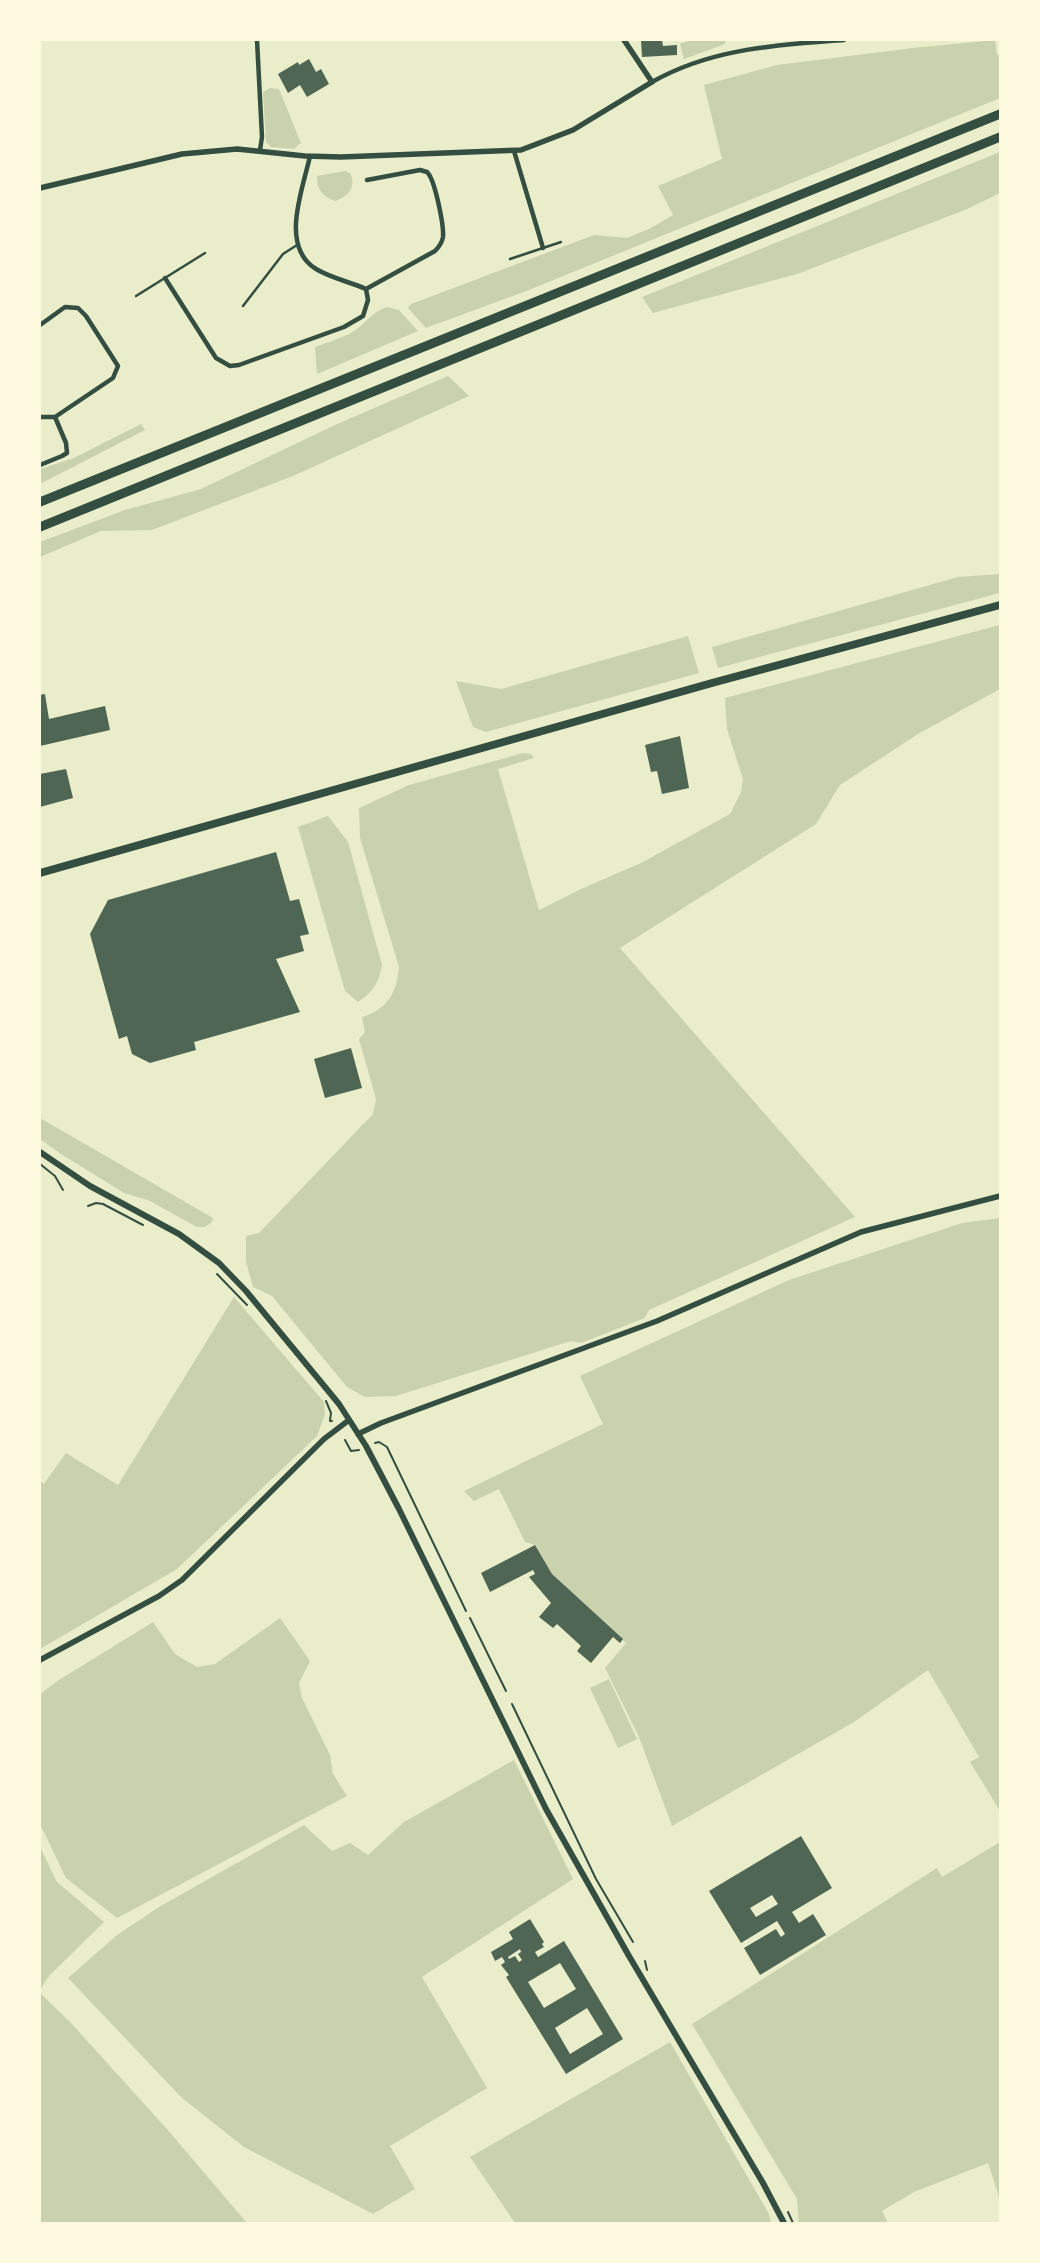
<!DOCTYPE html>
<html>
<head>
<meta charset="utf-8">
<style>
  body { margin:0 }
  #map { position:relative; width:1040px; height:2263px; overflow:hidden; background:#e9edc9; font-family:"Archivo Narrow",sans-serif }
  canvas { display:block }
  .frame { position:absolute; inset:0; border:41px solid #fefae0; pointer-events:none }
</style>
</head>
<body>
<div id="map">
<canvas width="1040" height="2263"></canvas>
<div class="frame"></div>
</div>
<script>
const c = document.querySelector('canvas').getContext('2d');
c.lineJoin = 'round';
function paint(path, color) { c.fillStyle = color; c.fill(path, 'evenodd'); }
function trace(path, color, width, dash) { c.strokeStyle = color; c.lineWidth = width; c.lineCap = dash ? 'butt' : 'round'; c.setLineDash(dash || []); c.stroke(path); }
paint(new Path2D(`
  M690 40H725V44L684 59 680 44Z
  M995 40 997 55 1000 54V98L529 290 426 328 408 308 411 304 594 235 627 238 651 228 673 215 658 186 722 159 704 85 777 65 913 48Z
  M270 88 279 89 301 143 294 149 271 147 266 142 263 92Z
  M1000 152V193L965 210 797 274 653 313 642 297Z
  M345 171 350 173C357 187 348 197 335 201 322 196 317 190 317 176Z
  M387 307 399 310 418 331 317 374 315 347C326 343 338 339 349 334 365 326 368 314 387 307Z
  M448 376 469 396 293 476 152 530 101 531 40 557V542L125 510 201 489 335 425Z
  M141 424 145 430 40 484V469L74 458Z
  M1000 574V593L718 668 712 647 958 577Z
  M1000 625V689L918 734 840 785 816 824 620 948 855 1217 649 1310 645 1318 581 1343 571 1341 396 1396 365 1397 347 1387 272 1296 253 1287 246 1262V1236L259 1233 373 1114 376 1099 359 1039 365 1032 362 1017C387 1010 397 992 399 967L360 838 359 808 409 785 523 753 531 754 534 758 498 769 539 910 581 889 641 863 730 814 741 792 743 779 727 729 725 698Z
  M688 636 699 673 486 732 473 727 456 681 501 689Z
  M328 816 348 842 382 965C379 983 373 992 358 1002L345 991 298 827Z
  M40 1118 213 1218 212 1222 205 1227H197L148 1200 124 1193 61 1154 40 1139Z
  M1000 1218V1811L970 1762 979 1757 928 1670 854 1722 672 1826 639 1737 605 1668 626 1643 565 1587 552 1574 535 1545 525 1542 499 1489 474 1501 464 1491 603 1424 580 1376 789 1280 962 1223Z
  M234 1297 324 1402 325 1414 317 1436 177 1569 40 1649V1481L44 1484 66 1453 118 1485Z
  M280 1618 310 1661 299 1683 302 1698 330 1755 333 1774 347 1796 117 1918 66 1878 40 1824V1694L59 1680 153 1622 175 1654 197 1667 215 1664Z
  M609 1679 637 1739 618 1748 590 1688Z
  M514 1760 573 1879 422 1977 487 2088 390 2146 415 2189 373 2214 244 2147 182 2098 68 1978 117 1935 159 1907 304 1825 332 1851 350 1843 368 1855 404 1822Z
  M1000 1842V2200L988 2163 914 2192 882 2211 888 2223H799L797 2199 692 2024 937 1868 942 1877Z
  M40 1847 57 1882 104 1922 49 1976 40 1990Z
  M40 1993 71 2023 166 2128 247 2223H40Z
  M670 2042 769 2214 771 2223H515L470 2157Z`), '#cad2ad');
paint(new Path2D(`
  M641 40H662L663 46 677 45V55L642 57Z
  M309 59 316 72 321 69 329 84 307 97 300 85 288 93 278 74 298 62 299 65Z
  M45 694 49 719 105 706 110 730 40 746V695Z
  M680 736 689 788 662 794 657 771 651 772 645 745Z
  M66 769 73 798 40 807V774Z
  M276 852 290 901 299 899 309 934 300 936 304 951 276 959 300 1012 194 1042 196 1050 150 1063 132 1054 127 1036 119 1039 90 934 108 900Z
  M351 1048 362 1088 325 1098 314 1059Z
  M535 1545 552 1574 623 1639 620 1643 613 1637 591 1663 577 1651 581 1646 557 1624 553 1628 539 1617 551 1603 529 1577 535 1574 533 1570 490 1592 481 1573Z
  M801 1836 832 1888 792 1912 799 1923 813 1914 826 1935 760 1975 744 1948 776 1929 781 1937 785 1934 777 1921 741 1943 709 1891ZM772 1895 778 1904 756 1917 750 1908Z
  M530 1919 544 1942 542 1944 544 1947 535 1952 538 1957 564 1941 623 2039 566 2074 506 1977 509 1975 501 1965 505 1962 502 1957 495 1961 491 1952 513 1939 509 1932ZM520 1949 521 1952 518 1954 522 1960 519 1962 515 1956 509 1959 508 1957ZM560 1963 576 1989 544 2008 528 1982ZM587 2008 603 2034 570 2054 555 2028Z`), '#4f6655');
trace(new Path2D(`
  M40 1164 55 1176 63 1190
  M88 1206 96 1203 103 1204 143 1225
  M217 1274 247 1305
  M326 1401 331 1413 330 1421H332
  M345 1440 351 1451 359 1450
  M375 1443 379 1442 387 1447 466 1611
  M470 1618 506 1691
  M512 1704 596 1879 633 1942
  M645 1961 647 1970
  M788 2212 793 2223`), '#344e41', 2);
trace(new Path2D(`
  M510 259 561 242
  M136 296 205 253
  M243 306 283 254 297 245`), '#344e41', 2.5);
trace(new Path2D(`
  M257 40 262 137 260 150
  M652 82C712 48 777 45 844 40
  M514 151 543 248
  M310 156C303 189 279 246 316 269 331 278 350 282 366 289L435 251C439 247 442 243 443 237 444 226 435 179 427 172L420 170 367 180
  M165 278 216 358 230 366 239 365 344 327 363 316 368 300 366 289
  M40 325 65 307 78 308 86 316 118 366 113 378 55 417H40
  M40 465 62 456 67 453 66 443 55 417`), '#344e41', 4.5);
trace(new Path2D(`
  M40 188 182 154 237 149 305 156 341 157 521 150 573 130 652 82 624 40
  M358 1434 381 1423 657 1321 861 1232 1000 1196
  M40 1660 159 1596 182 1580 324 1439 349 1420`), '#344e41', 5.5);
trace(new Path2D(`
  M40 1152 90 1186 179 1234 219 1263 246 1291 339 1404 366 1446 399 1509 546 1809 629 1956 763 2183 784 2223`), '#344e41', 6);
trace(new Path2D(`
  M40 873 712 683 1000 605`), '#344e41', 8);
trace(new Path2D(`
  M40 502 1000 114
  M40 527 1000 137`), '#344e41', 9);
</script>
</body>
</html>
